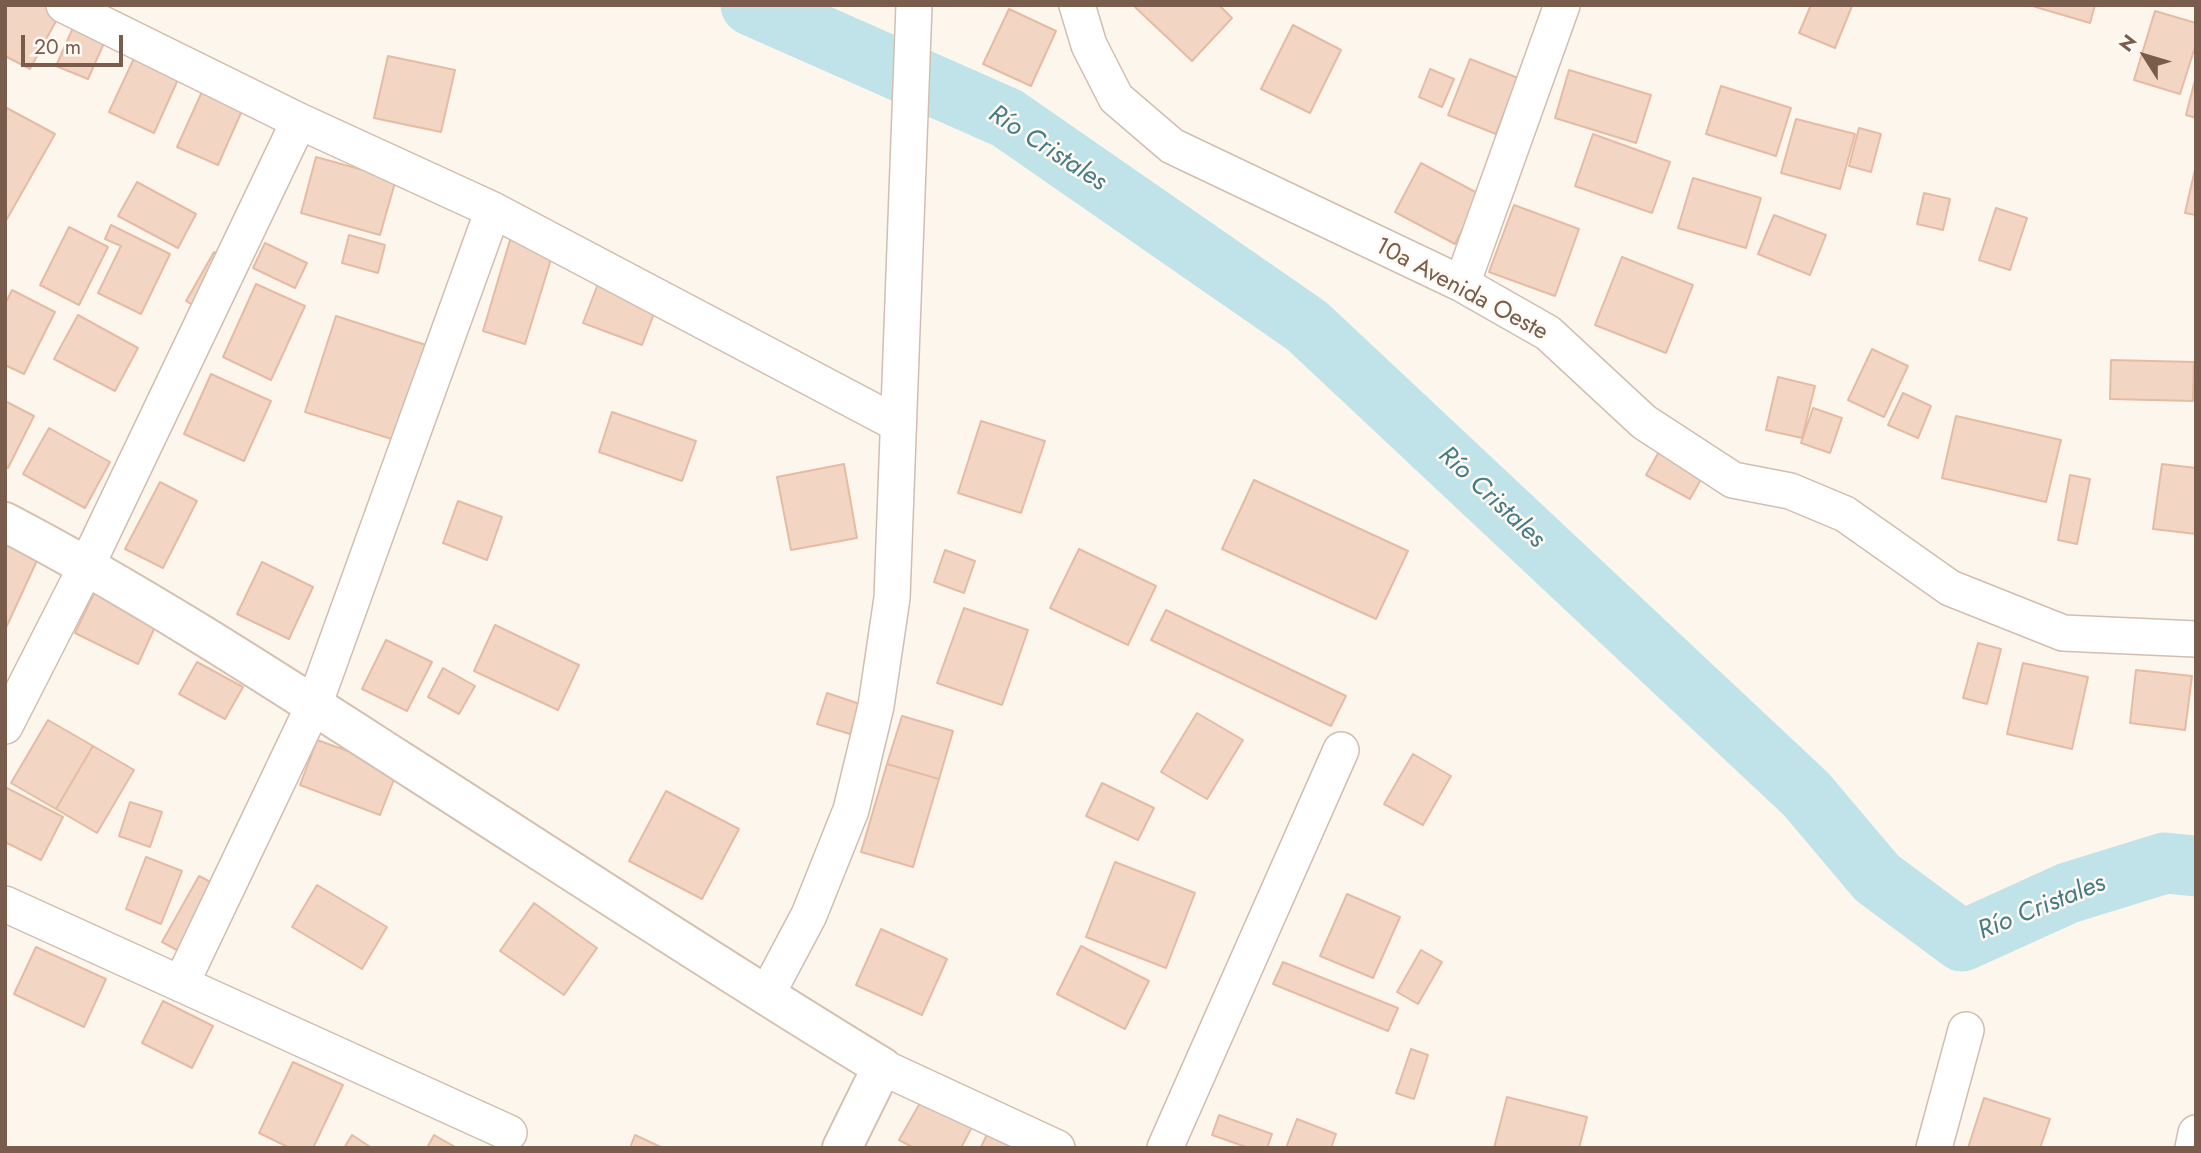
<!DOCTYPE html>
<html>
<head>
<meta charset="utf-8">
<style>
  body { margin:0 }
  #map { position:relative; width:2201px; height:1153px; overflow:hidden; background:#fdf6ec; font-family:Jost,sans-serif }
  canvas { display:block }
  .frame { position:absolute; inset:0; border:7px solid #7a5c4d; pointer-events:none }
  .north { position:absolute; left:2110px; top:21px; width:70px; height:70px; -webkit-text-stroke:5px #fffaf3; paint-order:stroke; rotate:307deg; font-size:19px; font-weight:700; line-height:28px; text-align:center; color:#7a5c4d }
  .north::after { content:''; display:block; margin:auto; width:24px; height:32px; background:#7a5c4d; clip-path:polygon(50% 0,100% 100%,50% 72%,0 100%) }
  .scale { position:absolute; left:21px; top:35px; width:102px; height:32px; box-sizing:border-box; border:4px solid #7a5c4d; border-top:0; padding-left:9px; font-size:21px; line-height:24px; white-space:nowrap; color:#7a5c4d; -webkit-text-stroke:5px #fffaf3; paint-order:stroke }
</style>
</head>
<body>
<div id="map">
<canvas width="2201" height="1153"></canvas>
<div class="frame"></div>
<div class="north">N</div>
<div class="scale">20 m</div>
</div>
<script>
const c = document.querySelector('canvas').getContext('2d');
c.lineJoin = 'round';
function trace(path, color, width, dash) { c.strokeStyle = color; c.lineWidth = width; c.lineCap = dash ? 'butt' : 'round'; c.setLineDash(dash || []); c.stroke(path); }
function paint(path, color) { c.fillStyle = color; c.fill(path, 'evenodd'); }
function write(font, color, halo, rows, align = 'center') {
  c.font = font + ' Jost,sans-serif'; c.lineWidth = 5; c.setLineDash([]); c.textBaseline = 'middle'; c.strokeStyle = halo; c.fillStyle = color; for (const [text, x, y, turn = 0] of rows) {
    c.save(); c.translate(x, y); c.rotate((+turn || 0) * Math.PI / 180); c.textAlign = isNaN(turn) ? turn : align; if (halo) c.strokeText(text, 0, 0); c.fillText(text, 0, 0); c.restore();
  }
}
trace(new Path2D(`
  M751 5 1007 118 1307 326 1806 794 1877 878 1962 941 2068 893 2165 863 2196 866`), '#bfe3e8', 61);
const building = new Path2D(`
  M5 5H52L62 10 30 69 5 56Z
  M1137 5H1219L1232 18 1192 61 1135 7Z
  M1811 5 1852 6 1835 48 1799 33Z
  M2029 5H2095L2090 23Z
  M1009 9 1056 31 1031 86 983 64Z
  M2155 11 2196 23V44L2180 94 2134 80Z
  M76 21 108 34 88 79 56 66Z
  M1293 25 1341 50 1310 113 1261 89Z
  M136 54 180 75 154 133 109 112Z
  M388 56 455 70 441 132 374 118Z
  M1470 59 1518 78 1496 134 1448 115Z
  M1430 69 1454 79 1442 107 1419 97Z
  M1569 70 1651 95 1636 143 1555 118Z
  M2196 76V118L2186 115Z
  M205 85 245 104 218 165 177 147Z
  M1721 86 1791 108 1776 156 1706 134Z
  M5 107 55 134 7 219 5 218Z
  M1796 119 1855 134 1840 189 1781 173Z
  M1859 128 1881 134 1871 172 1849 166Z
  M1593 134 1670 162 1652 213 1575 186Z
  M316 157 396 179 380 235 301 213Z
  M1421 163 1481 195 1455 244 1395 212Z
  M2196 165V215L2185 213Z
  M1693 178 1761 198 1746 248 1678 228Z
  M137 182 196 214 178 248 118 216Z
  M1924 193 1950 199 1943 230 1917 224Z
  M1514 205 1579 229 1555 296 1489 272Z
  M1996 208 2027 218 2010 270 1979 260Z
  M1774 215 1826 235 1810 275 1758 254Z
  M111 225 170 254 141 314 98 293 121 246 105 239Z
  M69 227 108 247 79 305 40 285Z
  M513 230 556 243 525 344 483 331Z
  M349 235 385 245 378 273 342 263Z
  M265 243 307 263 295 288 253 268Z
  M214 252 234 262 205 312 186 301Z
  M1622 257 1693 285 1666 353 1595 325Z
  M601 276 660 298 642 345 583 323Z
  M256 284 305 306 271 380 223 357Z
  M12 290 55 312 24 374 5 365V304Z
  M78 315 138 348 115 391 54 359Z
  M336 316 426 345 395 440 305 412Z
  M1872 349 1908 366 1884 417 1848 400Z
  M2111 360 2194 362 2193 401 2110 399Z
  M211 374 271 401 244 461 184 434Z
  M1778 377 1815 386 1802 438 1766 430Z
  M1903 393 1931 406 1918 438 1888 425Z
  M5 401 34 416 8 468 5 466Z
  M1813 408 1842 418 1830 453 1801 443Z
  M612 412 696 441 682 481 599 452Z
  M1956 416 2061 440 2046 502 1942 478Z
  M981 421 1045 441 1021 513 958 493Z
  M49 428 110 462 85 508 23 474Z
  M1660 450 1704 474 1690 499 1646 475Z
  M844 464 857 538 791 550 777 477Z
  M2162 464 2196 468V534L2153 529Z
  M2070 475 2090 479 2077 544 2058 540Z
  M1254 480 1408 551 1376 619 1222 549Z
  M160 482 197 501 163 568 125 549Z
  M458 501 502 517 487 560 443 543Z
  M5 538 40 554 5 630Z
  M1079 549 1156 586 1128 645 1050 608Z
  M945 550 975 561 964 593 934 582Z
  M262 562 313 587 289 639 237 614Z
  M98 585 161 614 138 664 75 633Z
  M964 608 1028 630 1002 705 937 683Z
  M1166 610 1346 696 1331 726 1151 640Z
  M495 625 579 665 558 710 474 671Z
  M386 640 432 662 407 711 362 689Z
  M1978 643 2001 649 1987 704 1963 698Z
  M197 662 243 687 225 719 179 694Z
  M2023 663 2088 677 2072 749 2007 734Z
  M443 668 475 686 459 714 428 697Z
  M2136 670 2192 676 2185 730 2130 723Z
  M827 693 860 704 850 734 817 724Z
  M1197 713 1243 740 1207 799 1161 772Z
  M902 716 953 731 939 779 887 764Z
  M48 720 93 746 56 809 11 783Z
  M317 740 398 769 380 815 300 785Z
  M93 746 134 770 97 833 56 809Z
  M1413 754 1451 776 1423 825 1384 804Z
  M887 764 939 779 913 867 861 852Z
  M1102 783 1154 808 1138 840 1086 816Z
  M5 787 63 817 41 860 5 842Z
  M666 791 739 829 702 899 629 861Z
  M130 802 162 812 150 847 119 836Z
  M146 857 182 871 161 924 126 909Z
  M1115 862 1195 893 1166 968 1086 937Z
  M199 876 224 889 186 955 162 942Z
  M317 885 387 927 362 969 292 927Z
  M1347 894 1400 917 1373 978 1320 956Z
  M534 903 597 948 564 995 500 951Z
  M881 929 947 959 922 1015 856 985Z
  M1081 946 1149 981 1125 1029 1057 994Z
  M36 947 106 979 84 1027 14 994Z
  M1421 950 1442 962 1418 1004 1397 992Z
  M1283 962 1398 1008 1388 1031 1273 984Z
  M163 1001 213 1026 192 1068 142 1043Z
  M1411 1049 1428 1055 1414 1099 1396 1093Z
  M293 1062 343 1085 313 1148H290L259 1133Z
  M924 1096 974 1123 961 1148H914L899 1140Z
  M1507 1097 1587 1117 1579 1148H1494Z
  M1984 1098 2050 1119 2040 1148H1968Z
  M1219 1115 1272 1134 1267 1148H1249L1212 1135Z
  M1297 1119 1336 1134 1331 1148H1286Z
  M992 1124 1016 1137 1011 1148 981 1147Z
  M352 1135 372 1148H344Z
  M434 1135 457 1148H427Z
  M635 1135 663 1148H630Z`);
paint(building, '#f3d5c3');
trace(building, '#e6bba3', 2);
const street = new Path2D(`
  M64 5 299 121 493 210
  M1077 5 1089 45 1116 98 1172 146 1462 284 1548 333 1644 422 1733 480 1790 491 1845 514 1950 588 2063 633 2196 639
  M1462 284 1562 5
  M5 726 87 565 299 121
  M5 904 509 1133
  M181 984 314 705 493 210 898 424
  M766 996 809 915 851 810 876 706 892 598 914 5
  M882 1067 1057 1148
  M1165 1148 1341 750
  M1934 1148 1966 1030
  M2193 1148 2196 1133`);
const secondary = new Path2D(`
  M5 522C141 593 270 677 399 760 560 863 719 968 882 1067L842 1148`);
trace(street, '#d1beb0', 38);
trace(secondary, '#d6c0b0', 42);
trace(street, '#fff', 35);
trace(secondary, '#fff', 38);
write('24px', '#7a5c4d', '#fffaf3', [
  ["10a Avenida Oeste",1461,290,28]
]);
write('italic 26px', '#437c86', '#fffaf3', [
  ["Río Cristales",1047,149,33],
  ["Río Cristales",1491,498,43],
  ["Río Cristales",2042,908,-22]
]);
</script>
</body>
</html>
